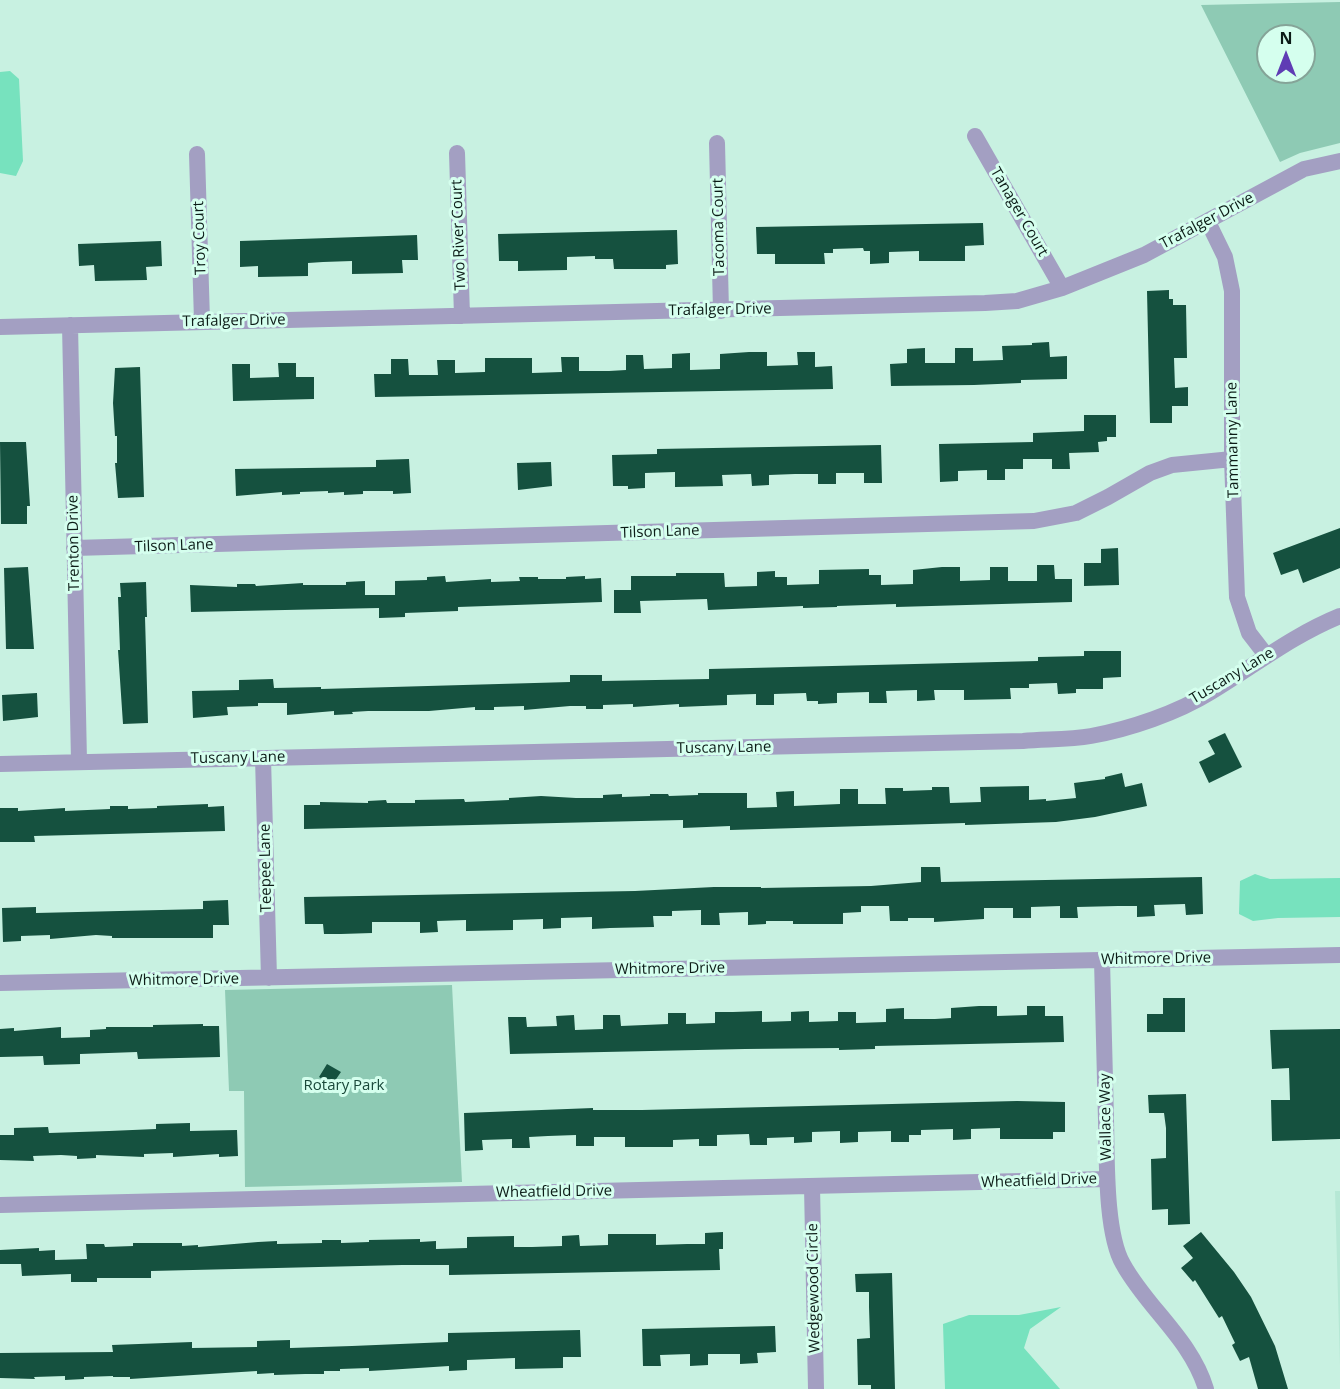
<!DOCTYPE html>
<html>
<head>
<meta charset="utf-8">
<style>
  body { margin:0 }
  #map { position:relative; width:1340px; height:1389px; overflow:hidden; background:#c8f1e1; font-family:"Open Sans",sans-serif }
  canvas { display:block }
  .north { position:absolute; left:1256px; top:24px; width:60px; height:60px; box-sizing:border-box; background:#d5ffee; border:2px solid #85a498; border-radius:50%; rotate:0deg; font-size:16px; font-weight:700; line-height:24px; text-align:center; color:#0c1c17 }
  .north::after { content:''; display:block; margin:auto; width:21px; height:27px; background:#5f3cb4; clip-path:polygon(50% 0,100% 100%,50% 72%,0 100%) }
</style>
</head>
<body>
<div id="map">
<canvas width="1340" height="1389"></canvas>
<div class="north">N</div>
</div>
<script>
const c = document.querySelector('canvas').getContext('2d');
c.lineJoin = 'round';
function paint(path, color) { c.fillStyle = color; c.fill(path, 'evenodd'); }
function trace(path, color, width, dash) { c.strokeStyle = color; c.lineWidth = width; c.lineCap = dash ? 'butt' : 'round'; c.setLineDash(dash || []); c.stroke(path); }
function write(font, color, halo, rows, align = 'center') {
  c.font = font + ' "Open Sans",sans-serif'; c.lineWidth = 6; c.setLineDash([]); c.textBaseline = 'middle'; c.strokeStyle = halo; c.fillStyle = color; for (const [text, x, y, turn = 0] of rows) {
    c.save(); c.translate(x, y); c.rotate((+turn || 0) * Math.PI / 180); c.textAlign = isNaN(turn) ? turn : align; if (halo) c.strokeText(text, 0, 0); c.fillText(text, 0, 0); c.restore();
  }
}
paint(new Path2D(`
  M1335 1191H1340V1366Z`), '#b6e8d5');
paint(new Path2D(`
  M1340 2V143L1300 153 1280 162 1201 5ZM1268 36H1304V72H1268Z
  M452 985 462 1182 245 1187 244 1091H229L225 990Z`), '#8ecab4');
paint(new Path2D(`
  M10 71 19 79 23 161 16 176 0 173V72Z
  M1255 874 1270 879 1340 878V917L1278 918 1253 921 1239 914 1240 881Z
  M1061 1307 1030 1329 1024 1348 1060 1389H945L943 1324 969 1315H1019Z`), '#77e2be');
paint(new Path2D(`
  M983 223 984 245 965 246V261H919V251L889 252V263L870 264V251H864L863 248 833 249V253H824L825 264H775V254H757L756 227Z
  M677 230 678 264 666 265V269H614L613 259H595V256L567 257V270L518 271V261H499L498 234Z
  M417 235 418 260H402L403 273 352 274V261L323 262 308 263V276L258 277V266L240 267V241Z
  M161 241 162 266 146 267 147 280 95 281 94 265 79 266 78 244Z
  M1169 290V299H1173V305H1186L1187 358H1174L1175 388 1188 387V406H1172V423H1150L1147 291Z
  M1049 342 1050 357 1067 356V379L1021 380V383L974 385 891 386 890 364 907 363V349L925 348V363H955V348H973V361L1003 360 1002 346 1032 345V343Z
  M749 352H767V366L798 365 797 352H815V367L832 366 833 389 375 397 374 374H391V359H408L409 375H438L437 360H455V373L485 372V358H532V373L562 372 561 357H579V371H609L626 370V355H643L644 369 672 368V354L690 353V370L720 369V354Z
  M278 363H296V377H314V399L233 401 232 364H250V378L279 377Z
  M140 367 144 497 118 498 115 463H117V436H115L113 403 115 368Z
  M1084 415H1116V437H1107V441L1098 442 1099 452 1069 453 1070 469H1052V459H1023V469H1005V480H987V470L958 471V481L940 482 939 444 1033 442V433L1084 431Z
  M0 442H26L30 506H27V524H1Z
  M881 445 882 483H864V473H836V484H818V474H795L769 475V485L752 486 751 474 722 475 723 486 675 487V472L645 473V488L628 489V486H613L612 455 657 454V449Z
  M409 459 411 493 393 494V491H363V494L344 495V492L328 493V491L300 492V494L282 495V492L236 496 235 469 376 467V460Z
  M551 462 552 486 518 490 517 463Z
  M1340 528V568L1303 583 1298 569 1281 575 1273 553Z
  M1118 548 1119 585 1084 586V563H1101V549Z
  M1037 565H1054L1055 579H1072V602L896 607V604L837 606V607L803 608V606L708 610 707 599 640 601 641 613H614V590H631V576H676V573H724L725 587 757 586V572L775 571V577H787V585L819 584V570L869 569V575H881V585L913 584V570L942 567H960V581L990 580V567H1008V581H1037Z
  M28 567 34 649H6L4 568Z
  M445 576 446 582 491 579V582L520 581 519 577H538V579H566V577L585 576V579L601 578 602 602 458 607V611L405 613V617L379 618V608L191 612 190 585 237 587V584H255L256 586 303 583V585H346V582L365 581V595H395V581L427 580V577Z
  M146 582 147 617H145L148 723 123 724 118 650H120L118 597H121L120 583Z
  M1084 651H1121V677L1103 678V689H1076V693L1058 694 1057 683 1029 684V688H1010L1011 699 964 700V690H934L935 700 917 701V690L886 691 887 703H869V692L837 693V703L818 704V701H807L806 693 774 694V705H756V694L727 695V705L679 707V704L633 707V704L603 705V709H586V706H570L524 710V706L494 707V710H475V707L429 711H368L352 712 353 714 334 715V711L287 715V703H258V706L227 707 228 715 193 718 192 691 239 690V680L273 679 274 688 321 687V689L570 682V675H602V681L709 679V669L1038 661V657L1084 656Z
  M37 693 38 717 3 721 2 695Z
  M1225 733 1242 767 1209 783 1199 762 1215 754 1208 741Z
  M1122 773 1125 787 1142 783 1147 806 1095 817 1056 822 965 825V823L730 830V826L683 828V820L304 829V805H320V802L368 803V801L386 800 387 803H415V800L464 799 465 802 509 800V798L541 796 576 798H603V795L622 794V797L650 796V794H668L669 796 698 795V793H747V808L777 807 776 792 794 791V806L840 804V789H858V804H886L885 788H903V791L932 790V787H949L950 803 981 802 980 787 1029 786V800L1046 799V801L1076 798 1074 783 1105 779V777Z
  M208 804V807L224 806 225 831 34 836 35 842H0V808H18V811L65 808V811L110 809V806H128V809L157 808V806Z
  M921 867H940L941 882 1202 877 1203 914 1186 915 1185 904 1154 905 1155 916 1137 917V906H1118L1077 907 1078 918H1060V906L1031 907V918H1013V908H984V919L934 922V918H908V921H890L889 906H861V912L843 913V924H793V921H766V924L748 925V912L719 913 720 925H701V910L672 911V916H653L654 927 610 928 592 929V917L561 918V928L543 929V919L513 920V930L466 931V920L437 921 438 932 420 933V922H372V933L341 934H324L323 924H305L304 897 635 891 714 887H761V888L871 886 921 882Z
  M228 900 229 925H213V938H112V936L96 935 50 939V935L21 936V941L3 942 2 908 36 907V913L203 909V901Z
  M1163 998H1185V1032H1147V1014H1163Z
  M979 1006H997V1016L1027 1015V1006H1045V1016H1063L1064 1042 875 1046V1049L839 1050V1048L745 1049 510 1054 508 1017H526L527 1027 557 1026 556 1016 574 1015 575 1030 603 1029V1015H620L621 1026 668 1024V1013H686V1024L715 1023V1012H733L762 1011V1022L791 1021V1012L809 1011V1022L838 1021V1012H856V1023L886 1022V1009L904 1008V1019H935L951 1018V1008Z
  M203 1024V1026H219L220 1057 138 1059 137 1052 80 1054V1064L44 1065 43 1056 0 1057V1029L14 1028V1031L61 1027V1038L90 1037V1030L106 1029V1027H153V1025Z
  M1340 1029V1139L1272 1141 1271 1100H1290L1289 1068 1272 1069 1270 1030Z
  M327 1064 341 1072 332 1085 319 1077Z
  M1186 1094 1190 1224 1168 1225V1209L1152 1210 1151 1159 1166 1158V1128L1164 1113H1149L1148 1095Z
  M1017 1101 1065 1102V1132H1053V1139H1000V1128L971 1129V1139L953 1140V1129L921 1130V1135H909V1142H891V1131L858 1132V1142L840 1143V1131L812 1132V1142L794 1143V1137L767 1138V1145H750L749 1134 717 1135V1146H699V1139L673 1140V1147H625V1137H594V1146H576V1135L548 1136 529 1137 530 1148H512V1139L482 1140 483 1150 465 1151 464 1113 593 1108V1110H642Z
  M190 1123V1131L237 1130 238 1156 219 1157V1154L173 1157V1153L144 1154V1157L96 1155V1158L77 1159V1156L61 1155 33 1156 34 1161 0 1160V1135H14V1128L48 1127 49 1133 109 1131 156 1129V1124Z
  M723 1232V1249H719L720 1270 449 1275V1265H402L151 1271V1278H97V1282H71V1274L22 1276 21 1264H0V1250L39 1248V1251L55 1250V1260L87 1259 86 1244H104L105 1247 133 1246V1243H182V1246L198 1245V1247L258 1242 277 1241V1244L322 1243V1240H341V1243L369 1242V1240L420 1239V1242L436 1241V1249L467 1248V1237L514 1236V1247H532L562 1246V1236L579 1235 580 1246 608 1245V1234H656V1245L687 1244H705V1233Z
  M1201 1232 1234 1272 1251 1297 1275 1346 1288 1389H1258L1249 1357 1240 1361 1232 1345 1235 1343 1222 1316 1219 1318 1195 1280 1193 1282 1181 1268 1193 1258 1183 1246Z
  M892 1273 895 1389H871V1385H858L857 1339 870 1338 869 1307V1292H856L855 1274Z
  M775 1326 776 1352 757 1353 758 1363 740 1364V1354H708V1365L690 1366V1354L660 1355 661 1366H643L642 1329Z
  M580 1330 581 1357H563V1368L515 1369V1358L467 1360V1370L449 1371V1366L387 1370 369 1371V1368L340 1369V1371H324V1374H305L274 1375V1373L257 1374V1371L130 1379V1377H113V1376L84 1377V1379L65 1380V1376L34 1377 35 1379 0 1378V1353L113 1352 112 1345 192 1342V1348L257 1347V1341L290 1340V1348L352 1346 448 1342V1333Z`), '#15513f');
trace(new Path2D(`
  M975 136 1062 288
  M717 143 721 311
  M457 153 462 316
  M197 154 202 321
  M1208 222 1225 257 1232 291V459L1237 597 1249 633 1266 655
  M70 325 79 761
  M0 327 985 303 1017 301 1062 288 1144 255 1304 169 1340 161
  M74 548 1034 521 1076 513 1108 497 1150 473 1172 465 1232 459
  M263 758 269 978
  M0 764 1023 741C1046 739 1069 740 1091 736 1130 729 1177 713 1211 692 1254 666 1293 635 1340 616
  M1102 960C1103 1013 1105 1067 1106 1120 1107 1157 1105 1233 1123 1264 1147 1308 1191 1339 1206 1389
  M0 983 1340 955
  M812 1186 816 1389
  M0 1205 1107 1179`), '#a39fc2', 16);
write('15px', '#0c1c17', '#d5ffee', [
  ["Tanager Court",1019,212,60],
  ["Trafalger Drive",1207,221,-28],
  ["Tacoma Court",719,227,-91],
  ["Two River Court",459,235,-92],
  ["Troy Court",200,238,-92],
  ["Trafalger Drive",720,310,-1],
  ["Trafalger Drive",234,321,-1],
  ["Tammanny Lane",1233,440,-91],
  ["Tilson Lane",660,532,-2],
  ["Trenton Drive",74,543,-91],
  ["Tilson Lane",174,546,-2],
  ["Tuscany Lane",1232,676,-31],
  ["Tuscany Lane",724,748,-1],
  ["Tuscany Lane",238,758,-1],
  ["Teepee Lane",266,868,-91],
  ["Whitmore Drive",1156,959,-1],
  ["Whitmore Drive",670,969,-1],
  ["Whitmore Drive",184,980,-1],
  ["Wallace Way",1106,1117,-91],
  ["Wheatfield Drive",1039,1181,-2],
  ["Wheatfield Drive",554,1192,-1],
  ["Wedgewood Circle",814,1288,-91]
]);
write('15px', '#1a493a', '#d5ffee', [
  ["Rotary Park",344,1086]
]);
</script>
</body>
</html>
